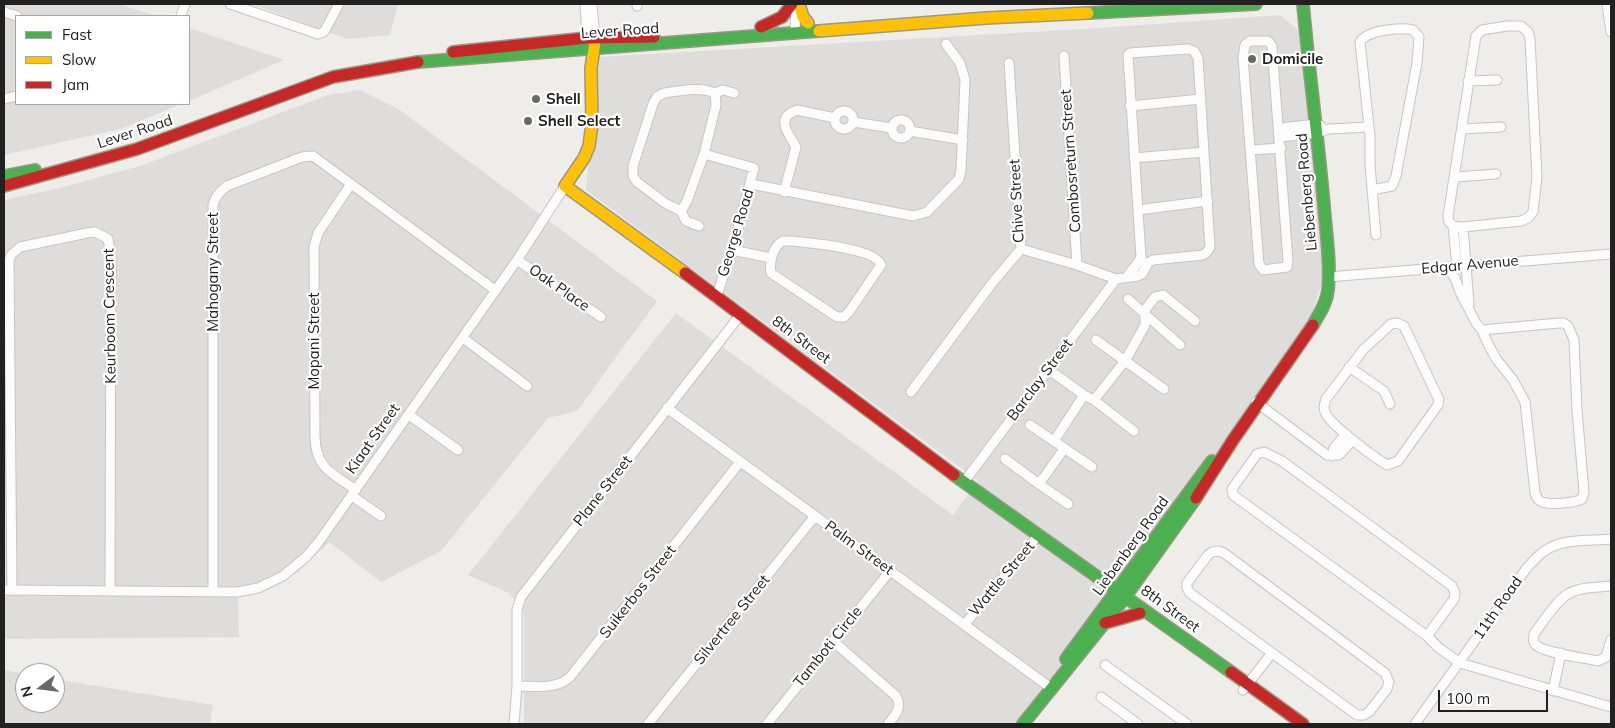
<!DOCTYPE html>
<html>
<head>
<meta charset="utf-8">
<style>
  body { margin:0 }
  #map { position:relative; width:1615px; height:728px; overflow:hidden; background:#efedea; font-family:Mulish,sans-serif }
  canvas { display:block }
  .frame { position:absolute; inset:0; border:5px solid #212121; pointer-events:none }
  .legend { position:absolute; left:15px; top:15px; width:175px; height:90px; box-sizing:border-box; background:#fff; border:1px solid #a6a6a6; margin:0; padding:6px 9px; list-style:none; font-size:15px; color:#212121 }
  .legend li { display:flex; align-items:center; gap:10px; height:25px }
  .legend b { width:25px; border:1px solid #a6a6a6 }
  .north { position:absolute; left:15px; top:663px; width:50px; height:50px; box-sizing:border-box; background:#fff; border:1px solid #a6a6a6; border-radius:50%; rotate:255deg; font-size:14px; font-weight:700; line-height:20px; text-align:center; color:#212121 }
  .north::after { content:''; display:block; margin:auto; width:18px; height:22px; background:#696867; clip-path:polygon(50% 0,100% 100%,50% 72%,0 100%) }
  .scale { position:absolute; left:1438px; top:690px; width:110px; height:22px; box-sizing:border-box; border:2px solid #212121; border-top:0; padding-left:6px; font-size:15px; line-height:18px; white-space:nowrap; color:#212121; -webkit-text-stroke:4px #fff; paint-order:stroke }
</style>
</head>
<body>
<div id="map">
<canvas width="1615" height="728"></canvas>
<div class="frame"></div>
<ul class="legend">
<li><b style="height:6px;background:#4caf50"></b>Fast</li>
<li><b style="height:6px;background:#ffc107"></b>Slow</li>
<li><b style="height:6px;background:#c62828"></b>Jam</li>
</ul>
<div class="north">N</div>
<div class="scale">100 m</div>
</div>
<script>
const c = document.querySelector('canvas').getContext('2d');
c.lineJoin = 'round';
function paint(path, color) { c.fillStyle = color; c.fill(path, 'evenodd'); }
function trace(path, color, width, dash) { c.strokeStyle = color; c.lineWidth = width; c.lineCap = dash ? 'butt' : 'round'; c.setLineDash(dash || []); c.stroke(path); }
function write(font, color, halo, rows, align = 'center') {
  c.font = font + ' Mulish,sans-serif'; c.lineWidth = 4.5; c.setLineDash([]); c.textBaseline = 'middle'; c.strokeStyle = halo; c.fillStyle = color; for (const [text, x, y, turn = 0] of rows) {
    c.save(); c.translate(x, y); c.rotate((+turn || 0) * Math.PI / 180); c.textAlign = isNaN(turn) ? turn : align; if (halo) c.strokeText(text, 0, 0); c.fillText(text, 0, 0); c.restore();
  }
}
paint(new Path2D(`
  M4 4H119L156 16H16V104H181L121 129 4 155Z
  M252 4H398L390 35 348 39Z
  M1280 15 1298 30 1333 249 1296 363 1015 724H524V614L509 593 468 575 676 313 953 515 978 481 586 190 599 57 1100 28Z
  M189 28 284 60 189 101Z
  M359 90 397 108 657 301 577 411 548 418 441 551 381 582 329 542 298 572 266 590 238 595 239 637 4 639V200L59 188 140 166 328 95Z
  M4 670 25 674V703H55V679L213 705 210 724H4Z`), '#dedddb');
const street = new Path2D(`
  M230 4 318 34 324 32 339 4
  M585 4 587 38
  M592 4 595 38
  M637 4V6
  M1607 4 1611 32
  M4 12 17 16
  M181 16 185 4
  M1507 26H1521L1528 32 1530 39 1537 177 1533 212 1528 218 1521 221 1463 227 1453 226 1449 222 1448 216 1476 36 1482 30Z
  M795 31 796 4
  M1250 41H1268L1272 46 1288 261 1287 267 1263 270 1259 264 1243 57 1245 45Z
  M1064 56 1077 265
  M1468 81 1497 80
  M715 93 723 90 734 93
  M4 99 16 96
  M1130 106 1201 99
  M835 120a9 9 0 1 1 18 0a9 9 0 1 1-18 0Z
  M892 129a9 9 0 1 1 18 0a9 9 0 1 1-18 0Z
  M853 122 892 128
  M1280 128 1317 124 1321 126
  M1462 129 1501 127
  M910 131 963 140
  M1280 137 1318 133 1328 129 1369 127
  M1251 150 1281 148
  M1134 158 1204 152
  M1455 177 1496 174
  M351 184 318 233 314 247 315 437C316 469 332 473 356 490
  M751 184 913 216 927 212 959 179 961 170 965 80 960 63 946 44
  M1372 190 1392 186 1396 176 1417 63 1419 37 1413 30C1401 27 1367 30 1360 42L1370 136V165L1376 235
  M784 192 796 147C789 134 774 118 797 110L835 118
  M1138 210 1208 201
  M681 211 687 201 704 154 754 168 732 250 716 298
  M699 226 686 221 681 211 665 203 637 182 633 176V166L653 104 657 97 664 93C679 91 700 86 715 93L716 105 704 154
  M1453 226 1457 266
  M1463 227 1469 304
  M783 241H792C809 243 876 248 881 265L849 312 844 317H837L771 273C769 262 773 246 783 241Z
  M1021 249 1077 265 1116 279 1138 276 1142 274 1148 263
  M732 250 771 258
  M517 260 601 317
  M1447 267 1455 278 1460 292 1476 323 1482 330 1489 346 1497 360 1513 380 1525 402 1535 492C1536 496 1537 500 1542 502 1550 505 1575 503 1582 499L1584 492 1577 410 1574 340 1568 326 1564 323H1559L1482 330
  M1127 277C1131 269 1137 267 1141 257L1128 55 1130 53 1188 49 1194 51 1198 58 1210 247 1207 252 1203 255 1153 260 1148 263 1139 262
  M1328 277 1611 254
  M1128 299 1180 345
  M1397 323 1404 326 1439 400 1438 405 1398 461 1387 465C1375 458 1332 426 1326 414 1323 409 1324 405 1326 399L1363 350 1391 324Z
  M463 338 527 386
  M1096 340 1164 389
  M1349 367 1384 391 1390 404
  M1048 369 1084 395 1094 400 1134 431
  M911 392 993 282 1021 249 1009 63
  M1094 400 1125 361 1145 325V310L1155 297 1163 295 1195 321
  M1256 402 1327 455H1339L1353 440
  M667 408 1051 688
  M409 415 458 450
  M1030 425 1092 467
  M1054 441 1084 395
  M1064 449 1039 484 1068 504
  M1332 456 1334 448 1346 434
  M1005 459 1039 484
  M964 482 1116 279
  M352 496 381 516
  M1218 551 1224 553 1385 673 1389 682 1387 689 1369 712 1364 715H1357L1190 593 1187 588V583L1208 555 1212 552Z
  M1611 586C1598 587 1580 587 1568 594 1556 601 1543 622 1534 634 1534 638 1532 642 1536 645 1544 653 1585 658 1598 661L1606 657 1611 640
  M4 590 237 592 258 588 283 576 306 557 318 543 517 260 565 186
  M12 590 9 261 11 255 20 247 87 233 95 232 108 239 111 256 110 591
  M213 591V205C215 196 220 191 227 186L302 157 313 156 495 290
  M965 624 1039 534
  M1427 636 1454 599 1455 593 1452 586 1282 461 1264 452 1257 454 1232 489 1233 495 1427 636 1439 648 1460 663 1611 707
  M833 641 896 696C903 708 895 715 888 724
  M1105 665 1187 724
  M517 686C535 686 556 690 570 677L740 462
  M1243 690 1272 653
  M1553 691 1561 653
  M1101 697 1138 724
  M514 724 517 686V610L521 597 741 314
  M648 724 815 516
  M767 724 890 571
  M1415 724 1526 569C1532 562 1538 555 1546 550 1564 538 1591 541 1611 539`);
const fast = new Path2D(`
  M1303 4C1309 71 1318 138 1324 206 1326 233 1331 262 1328 290 1327 303 1319 314 1313 325
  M1088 13 1256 4
  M418 62 819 31
  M4 176 35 170
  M954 475 1231 672
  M1066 659 1212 461
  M1023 724 1123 600 1196 498`);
const slow = new Path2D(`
  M799 4 803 17 808 23
  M819 31 986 18 1088 13
  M595 42 591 68 592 124 589 146 584 158 565 186 685 273`);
const jam = new Path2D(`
  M761 27 782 17 792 4
  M453 52 587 38 654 37
  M4 186 137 149 333 77 418 62
  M685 273 954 475
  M1196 498 1233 440 1313 325
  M1105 623 1140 613
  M1231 672 1303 724`);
trace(street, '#c6c5c4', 11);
trace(fast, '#9a9982', 14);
trace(slow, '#9a9982', 14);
trace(jam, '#9a9982', 14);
trace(street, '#fdfcfc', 9);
trace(fast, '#4caf50', 11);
trace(slow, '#ffc107', 11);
trace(jam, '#c62828', 11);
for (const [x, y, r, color] of [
  [1252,59,5,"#696867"],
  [536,99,5,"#696867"],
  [528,121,5,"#696867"]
]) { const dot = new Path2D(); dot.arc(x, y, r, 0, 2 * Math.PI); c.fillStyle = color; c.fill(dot); trace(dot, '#fff', 2); }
write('15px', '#212121', '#fff', [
  ["Lever Road",620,31,-4],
  ["Lever Road",135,132,-18],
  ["Combosreturn Street",1071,161,-94],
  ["Liebenberg Road",1307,192,-95],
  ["Chive Street",1017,201,-93],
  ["George Road",736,233,-73],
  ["Edgar Avenue",1470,265,-5],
  ["Mahogany Street",213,272,-90],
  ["Oak Place",559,288,35],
  ["Keurboom Crescent",110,316,-91],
  ["8th Street",801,340,37],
  ["Mopani Street",314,341,-90],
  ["Barclay Street",1040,380,-53],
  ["Kiaat Street",373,439,-55],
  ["Plane Street",603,491,-52],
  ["Liebenberg Road",1131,546,-54],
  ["Palm Street",859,548,36],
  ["Wattle Street",1002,579,-50],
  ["Suikerbos Street",638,592,-52],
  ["11th Road",1498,608,-55],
  ["8th Street",1170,609,36],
  ["Silvertree Street",732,620,-51],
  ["Tamboti Circle",828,647,-51]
]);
write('bold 15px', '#212121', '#fff', [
  ["Domicile",1262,59],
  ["Shell",546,99],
  ["Shell Select",538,121]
], 'left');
</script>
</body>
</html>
